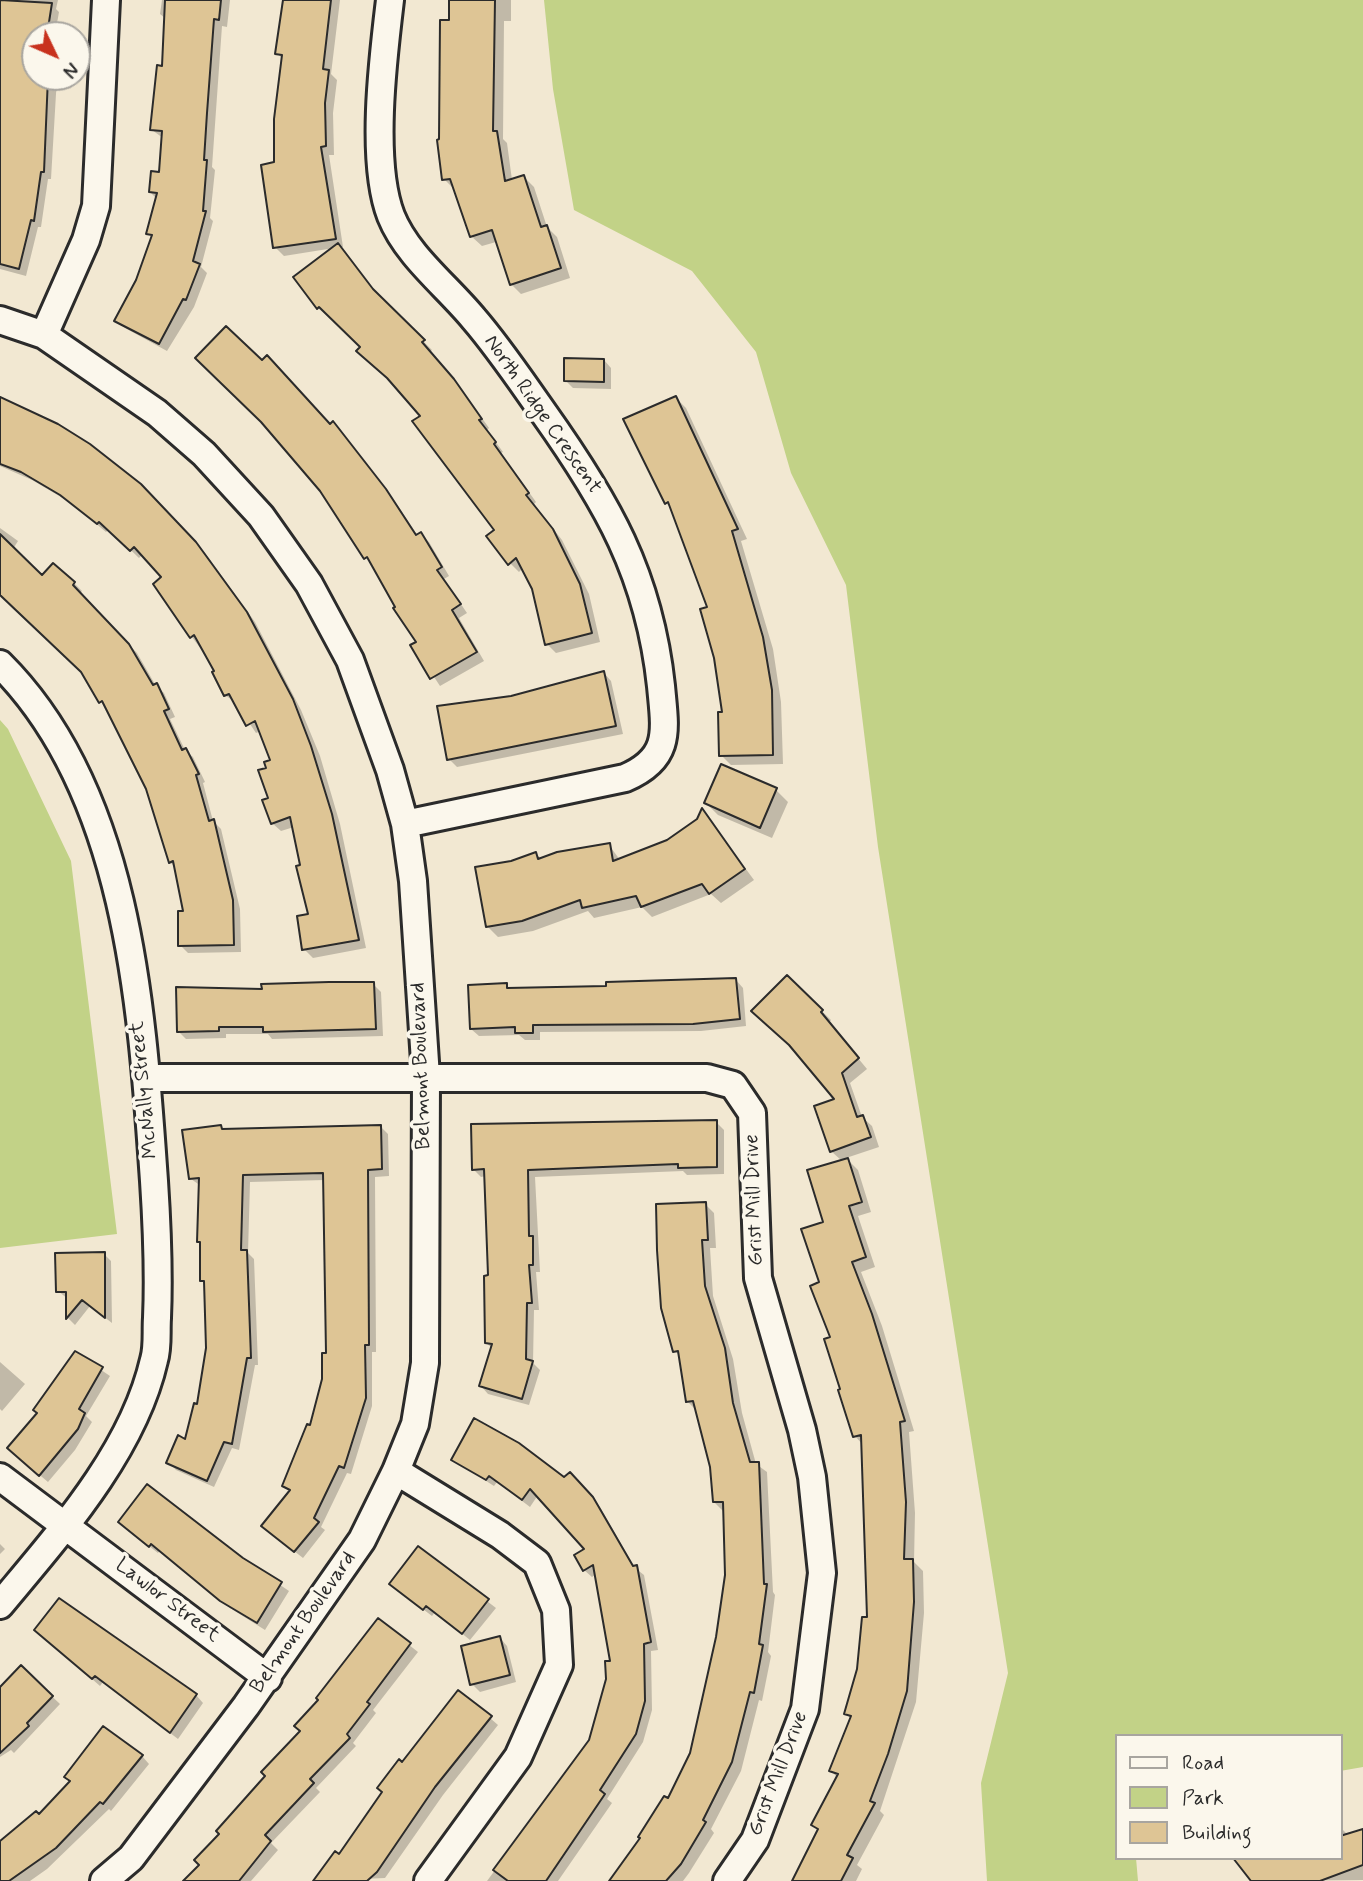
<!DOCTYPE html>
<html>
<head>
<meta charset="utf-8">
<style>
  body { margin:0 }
  #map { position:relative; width:1363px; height:1881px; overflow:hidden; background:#f2e8d2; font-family:Mynerve,sans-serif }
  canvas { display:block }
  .legend { position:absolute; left:1115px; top:1734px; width:228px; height:126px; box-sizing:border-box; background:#fbf7ec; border:2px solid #a8a59f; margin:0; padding:9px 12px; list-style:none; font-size:21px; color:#2b2b2b }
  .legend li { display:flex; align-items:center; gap:14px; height:35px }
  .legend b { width:35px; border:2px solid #a8a59f }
  .north { position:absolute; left:21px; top:21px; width:70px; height:70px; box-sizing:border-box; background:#fbf7ec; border:2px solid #a8a59f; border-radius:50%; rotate:134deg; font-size:19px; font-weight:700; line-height:28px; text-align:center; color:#2b2b2b }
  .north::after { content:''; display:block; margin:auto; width:24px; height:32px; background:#c8321e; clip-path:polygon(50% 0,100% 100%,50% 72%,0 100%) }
</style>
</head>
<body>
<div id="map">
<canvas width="1363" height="1881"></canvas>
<ul class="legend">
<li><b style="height:9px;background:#fbf7ec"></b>Road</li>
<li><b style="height:19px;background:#c2d287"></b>Park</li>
<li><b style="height:19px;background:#dec595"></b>Building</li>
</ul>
<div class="north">N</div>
</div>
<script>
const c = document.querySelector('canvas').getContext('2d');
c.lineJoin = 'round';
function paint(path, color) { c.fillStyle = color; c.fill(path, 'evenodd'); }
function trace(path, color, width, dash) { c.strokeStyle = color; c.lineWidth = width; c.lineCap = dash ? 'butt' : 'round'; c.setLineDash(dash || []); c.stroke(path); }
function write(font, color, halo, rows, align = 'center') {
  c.font = font + ' Mynerve,sans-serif'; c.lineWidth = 7; c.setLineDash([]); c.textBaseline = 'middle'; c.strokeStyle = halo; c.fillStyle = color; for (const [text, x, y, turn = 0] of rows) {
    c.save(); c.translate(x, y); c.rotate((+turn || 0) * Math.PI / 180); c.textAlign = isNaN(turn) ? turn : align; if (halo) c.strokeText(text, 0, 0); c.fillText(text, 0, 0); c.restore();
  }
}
paint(new Path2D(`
  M544 0H1363V1767L1340 1771V1736H1116V1858H1136L1138 1881H987L981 1783 1008 1673 878 847 846 585 791 473 756 352 692 271 574 210 553 89Z
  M0 720 8 729 71 861 117 1234 0 1248Z`), '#c2d287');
paint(new Path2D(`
  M3 0H58L56 9 59 12 55 35H35V77H57L51 179H48L41 227H38L26 276 0 269V17Z
  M162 0H230L227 27 222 26 212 167 215 170 210 218 213 221 201 267 207 273 194 307 167 351 125 328 117 320 138 281 153 238 148 233 157 199 150 192 160 173 163 138 152 130 164 67 166 19 160 14Z
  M282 0H340L331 74 337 80 333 113 334 155H329L343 247H340L381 299 432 350 430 352 462 390 489 428 487 430 503 452 501 453 536 502 534 504 562 540 589 594 600 642 556 653 547 644 534 589 523 568 519 572 510 563 496 531 422 416 362 347 318 308 334 248 284 256 275 247 276 164 283 59 277 53Z
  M451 0H511V21H504L503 139 507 143 512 180 524 177 534 187 547 227 557 237 570 278 521 294 511 284 496 242 482 246 471 236 454 189 444 179 441 141Z
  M604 360 611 368V389L573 388 566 381Z
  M676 398 686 408 747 539 741 541 773 649 781 702 783 764 731 765 721 755 724 713 709 608 674 511 666 503 625 420Z
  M0 399 175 520 205 553 255 622 301 710 320 756 340 824 366 948 313 958 304 949 310 916 302 866 294 827 281 831 272 823 268 769 272 761 261 731 256 733 236 703 225 695 217 671 192 637 164 577 143 554 139 558 109 529 106 532 71 503 32 480 0 466Z
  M333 423 394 500 418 536 421 534 429 542 449 576 444 579 467 613 459 618 484 661 440 686 413 645 418 642 374 566 287 447Z
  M0 528 18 541 13 549 42 578 74 583 82 591 79 594 137 653 156 686 164 693 175 717 170 719 185 750 193 757 205 782 203 783 213 821 221 829 240 909 241 952 188 953 180 945 185 913 176 868 170 862 148 788 107 708 83 672 0 594Z
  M604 673 611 681 623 734 457 767 449 759 511 698Z
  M722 766 776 790 788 802 772 838 718 815 706 803Z
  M703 811 754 880 721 903 711 894 652 917 642 907 594 918 588 911 533 931 498 937 487 926 512 863 536 854 542 859 609 845 620 860 668 842 698 820Z
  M787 977 831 1020 829 1023 867 1069 850 1083 862 1117 872 1126 879 1147 846 1158 858 1170 871 1212 858 1216 875 1267 861 1272 882 1326 914 1431 909 1432 915 1513 914 1562 923 1571 924 1613 916 1702 880 1811 884 1815 857 1865 862 1869 856 1881H794L819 1831 813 1825 838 1778 831 1771 852 1719 846 1714 869 1619 863 1445 855 1436 843 1390 822 1283 825 1223 842 1161 831 1151 837 1100Z
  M736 980 743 988 746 1026 701 1031 540 1032V1040H525L519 1035 479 1036 471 1029 506 985 511 990 608 988Z
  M373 984 381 992 383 1036 272 1039 268 1034H226V1038L186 1039 179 1032 263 990Z
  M716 1122 724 1130V1174L687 1175 683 1171 535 1177 540 1272H536L539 1310H534L533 1363 540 1370 529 1405 488 1394 481 1386 492 1348 486 1343 490 1277 486 1176 481 1177 473 1169Z
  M221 1127 224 1130 381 1127 388 1134 389 1176 375 1177 376 1352H372V1406L351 1474 347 1473 321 1527 325 1530 303 1558 271 1533 290 1492 284 1486 311 1427 328 1355 325 1180 250 1182 248 1253 254 1259 258 1365H255L239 1450 232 1448 214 1487 176 1470 168 1462 186 1441 199 1406 207 1348 206 1284 202 1280V1244L199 1242 201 1186 191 1179Z
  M705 1204 714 1213 716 1248H710L713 1296 733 1359 742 1413 756 1464 767 1472 773 1592 775 1595 768 1652 771 1656 762 1701 759 1700 741 1771 711 1829 714 1833 689 1873 683 1881H610L668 1801 692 1754 709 1684 726 1576 723 1511 714 1502 712 1467 697 1411 688 1402 681 1357 675 1351Z
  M104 1254 111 1261 112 1323 90 1306 75 1325 68 1318V1299L58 1291Z
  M76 1353 110 1376 86 1416 92 1422 75 1450 48 1482 17 1456Z
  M0 1362 25 1384 2 1411 0 1409Z
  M453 1460 577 1482 600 1507 635 1568 644 1575 658 1650 651 1651 652 1710 643 1742 607 1799 612 1803 558 1881H487L590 1741 612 1662 596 1574 592 1577 584 1570 587 1549 538 1495 530 1507 497 1482 494 1486Z
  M127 1529 242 1559 289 1591 265 1630 230 1608 160 1550 158 1553Z
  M0 1544 5 1549 0 1554Z
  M418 1548 496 1608 470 1640 435 1612 432 1616 399 1591Z
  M379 1621 418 1652 373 1710 376 1713 353 1743 356 1746 316 1788 320 1792 271 1843 278 1850 251 1881H186L202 1865 196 1860 302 1732 321 1700Z
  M44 1637 196 1695 203 1703 178 1739 103 1682 100 1686Z
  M500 1638 507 1646 516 1682 480 1692 472 1684Z
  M21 1667 60 1704 14 1753 11 1750 0 1757V1689Z
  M490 1718 498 1725 443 1795 385 1878 314 1881Z
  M142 1756 149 1764 111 1811 109 1809 47 1869 30 1881H0V1842L39 1816 72 1782Z
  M1342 1829 1348 1835 1363 1831V1880L1253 1881 1340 1858Z`), '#0003');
const building = new Path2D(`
  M0 0 52 3 47 35H35V77H48L44 172H41L34 221 31 220 19 269 0 264Z
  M165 0H221L219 20 214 19 207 113 204 160H207L203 211H206L193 261 200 264 186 300 183 299 159 344 114 321 136 280 152 235 146 234 157 193 149 192 151 171 159 172 162 131 150 130 157 65 162 66Z
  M283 0H331L323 69 329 70 325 103 326 146 321 147 336 239 273 248 261 165 274 162V119L282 55 275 54Z
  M449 0H495L493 131H497L505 181 524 175 541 227 547 225 561 268 510 285 492 230 470 237 450 179 442 180 437 140 439 139 440 20H449Z
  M338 243 373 289 425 340 422 342 454 379 482 419 479 420 496 442 494 444 529 493 526 495 553 529 580 584 592 633 545 645 532 589 516 558 508 565 486 536 494 530 412 421 420 416 387 378 356 351 360 347 319 307 317 309 293 277Z
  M226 326 262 360 267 355 330 424 333 421 386 489 416 535 421 532 442 567 437 570 461 604 452 610 477 652 430 679 410 645 416 642 393 608 395 607 367 557 364 559 320 491 261 422 195 358Z
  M564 358 604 359V382L564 381Z
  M676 396 738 529 732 531 763 637 772 690 773 755 719 756 718 712H722L714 658 700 609 707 607 668 502 665 504 623 419Z
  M0 397 58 424 90 444 141 484 196 542 247 612 293 699 311 746 332 814 359 940 302 950 297 916 308 914 296 866 300 865 290 817 271 824 262 800 268 798 258 770 266 768 264 762 270 760 255 721 246 726 229 694 224 696 212 672 214 671 194 635 190 638 153 584 161 577 134 547 130 551 99 522 97 524 60 495 21 472 0 464Z
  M0 534 42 575 53 563 75 582 73 585 129 644 153 685 157 683 169 709 164 711 182 750 186 748 199 774 196 775 209 821 214 819 233 900 234 945 178 946V911H183L173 861 169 863 146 789 102 701 99 703 81 672 0 595Z
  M604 671 616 726 447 760 437 706 511 696Z
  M721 764 777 788 760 828 704 803Z
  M702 808 745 869 709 894 702 884 641 907 636 896 582 908 580 900 522 921 486 927 475 867 511 861 536 852 538 859 557 852 610 843 613 861 667 840 697 819Z
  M787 975 823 1010 821 1012 859 1058 842 1073 857 1117 863 1115 871 1137 830 1152 814 1106 834 1099 789 1045 751 1011Z
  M736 978 740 1019 693 1024 533 1025V1033H515V1027L470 1029 468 985 507 983V988L606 986V982Z
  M329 982H374L376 1029 263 1032V1027H219V1031L177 1032 176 987 262 989 261 984Z
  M717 1120V1167L678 1168V1164L528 1170 529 1236H533V1265H529L532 1303H527L526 1359 533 1361 522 1399 479 1386 492 1344 485 1343 484 1276 488 1275 484 1169 472 1170 471 1124Z
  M221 1125 222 1129 381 1125 382 1169 368 1170 369 1345H365L366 1398 344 1468 339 1466 314 1518 319 1522 294 1552 261 1526 290 1490 282 1486 307 1424 310 1425 322 1379V1353H326L323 1173 243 1175 241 1250H247L251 1358H247L232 1444 224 1442 207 1481 166 1463 178 1435 185 1439 194 1403 197 1404 206 1348 204 1281H200V1242H197L199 1178 189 1179 182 1130Z
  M848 1158 862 1202 849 1206 866 1257 852 1262 872 1314 905 1421 900 1422 906 1502 904 1559H913L914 1602 907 1691 888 1754 870 1801 875 1803 847 1855 853 1858 841 1881H792L818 1829 811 1825 838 1774 829 1771 851 1716 844 1714 857 1669 862 1617H867L861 1435 853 1437 838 1390 840 1389 824 1339 830 1337 810 1286 819 1282 801 1229 823 1222 807 1170Z
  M706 1202 708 1240H702L705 1286 725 1348 733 1403 750 1462H759L764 1584H767L759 1644 763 1645 754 1693 750 1692 732 1762 703 1820 706 1822 681 1864 666 1881H609L640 1838 638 1837 664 1796 668 1798 690 1753 716 1637 725 1575 723 1502H713L710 1467 693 1401 686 1402 678 1351 673 1352 661 1308 657 1250 656 1204Z
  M105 1252V1318L82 1300 66 1319V1292H56L55 1253Z
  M75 1351 103 1367 79 1409 85 1413 78 1429 39 1476 7 1448 37 1413 33 1410Z
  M474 1418 519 1443 564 1477 570 1472 593 1497 633 1566 637 1565 651 1642 644 1644 645 1701 636 1734 600 1790 605 1794 546 1881H508L493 1870 589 1740 606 1679 605 1661H610L593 1565 583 1571 574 1555 584 1549 530 1489 522 1500 489 1476 486 1480 451 1460Z
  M147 1484 243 1558 282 1582 257 1623 220 1601 151 1544 149 1547 118 1522Z
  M418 1546 489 1599 462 1634 426 1606 423 1610 389 1584Z
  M59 1598 197 1694 170 1733 95 1676 92 1679 34 1630Z
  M378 1618 411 1643 367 1702 370 1704 347 1734 350 1738 310 1779 314 1783 265 1835 271 1841 239 1881H183L199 1865 194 1860 219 1834 216 1831 265 1776 261 1772 300 1731 294 1726 318 1700 316 1698Z
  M500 1636 510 1675 470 1685 461 1646Z
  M21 1665 53 1696 27 1723 29 1726 0 1753V1687Z
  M458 1690 492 1716 435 1787 377 1872 367 1881H313L335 1851 339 1854 382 1792 377 1788 399 1759 402 1762Z
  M103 1726 143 1755 103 1804 100 1802 56 1848 9 1881H0V1841L36 1811 39 1814 70 1781 64 1777Z
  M1363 1829V1865L1320 1881H1251L1233 1858H1340V1836Z`);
paint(building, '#dec595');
trace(building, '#2b2b2b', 2);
const minor = new Path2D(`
  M390 0C383 58 370 162 391 216 407 256 447 286 474 319 499 348 521 381 543 412 607 502 649 574 661 686 665 730 672 758 625 778L405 824
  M0 320 44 335 157 413 204 454 261 516 309 584 350 660 390 770 405 824 413 881 426 1077 425 1363 415 1424 396 1471 362 1540 246 1706 131 1858 104 1881
  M44 335 86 240 96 206 106 0
  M0 664C129 792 142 1009 154 1181 157 1227 159 1272 157 1318 156 1332 158 1347 154 1360 133 1452 59 1534 0 1605
  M147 1078H707L733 1085 752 1113 758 1278 802 1430 812 1477 822 1573 805 1709 755 1840 727 1881
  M396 1471 500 1535 537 1563 556 1610 559 1665 518 1757 428 1881
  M0 1477 268 1678`);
trace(minor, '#2b2b2b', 32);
trace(minor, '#fbf7ec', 26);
write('21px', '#2b2b2b', '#fbf7ec', [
  ["North Ridge Crescent",542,415,55],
  ["Belmont Boulevard",422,1066,-92],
  ["McNally Street",145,1090,-96],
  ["Grist Mill Drive",755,1200,-92],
  ["Lawlor Street",167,1601,37],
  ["Belmont Boulevard",304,1623,-55],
  ["Grist Mill Drive",779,1774,-69]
]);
</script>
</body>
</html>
